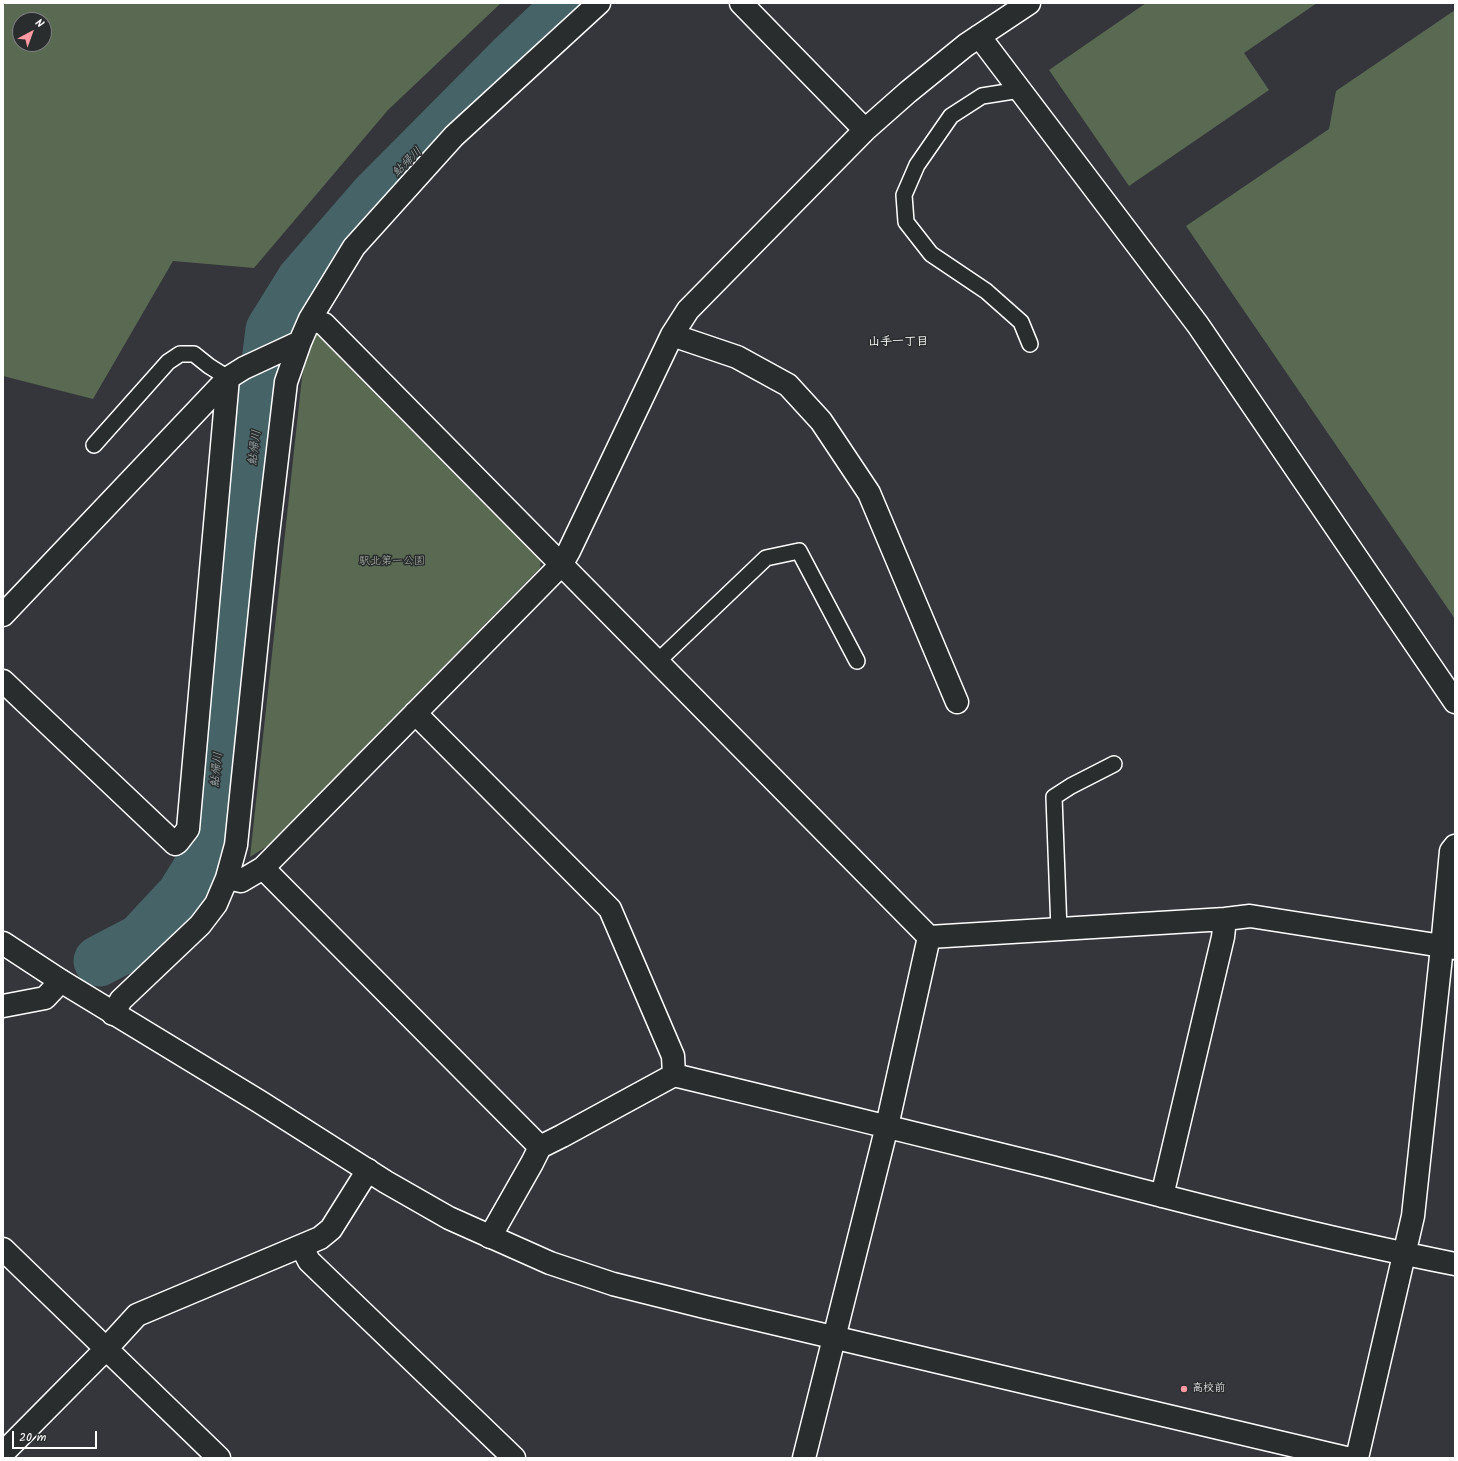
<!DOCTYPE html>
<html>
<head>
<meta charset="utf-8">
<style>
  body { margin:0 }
  #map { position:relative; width:1458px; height:1461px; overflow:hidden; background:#34363b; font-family:Kalam,sans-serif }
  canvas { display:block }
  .frame { position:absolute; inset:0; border:4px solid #fff; pointer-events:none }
  .north { position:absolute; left:12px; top:12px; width:40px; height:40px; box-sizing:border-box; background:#2a2d2e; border:1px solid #7f8182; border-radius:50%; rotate:41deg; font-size:11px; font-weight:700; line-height:16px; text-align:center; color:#fff }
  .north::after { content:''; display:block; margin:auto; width:14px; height:18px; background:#ff9aa2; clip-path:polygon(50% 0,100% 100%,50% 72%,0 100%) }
  .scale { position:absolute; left:12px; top:1431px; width:85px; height:18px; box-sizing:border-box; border:2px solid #fff; border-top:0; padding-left:5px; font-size:12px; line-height:14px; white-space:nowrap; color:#fff; -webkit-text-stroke:3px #2a2d2e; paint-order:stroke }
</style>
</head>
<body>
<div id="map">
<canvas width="1458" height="1461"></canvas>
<div class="frame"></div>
<div class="north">N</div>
<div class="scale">20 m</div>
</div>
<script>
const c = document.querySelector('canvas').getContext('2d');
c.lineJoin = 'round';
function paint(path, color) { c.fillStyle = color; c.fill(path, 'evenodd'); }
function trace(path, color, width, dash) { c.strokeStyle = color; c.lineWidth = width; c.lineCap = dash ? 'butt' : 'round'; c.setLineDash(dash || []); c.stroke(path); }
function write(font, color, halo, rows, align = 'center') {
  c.font = font + ' Kalam,"Klee One",sans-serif'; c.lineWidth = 3; c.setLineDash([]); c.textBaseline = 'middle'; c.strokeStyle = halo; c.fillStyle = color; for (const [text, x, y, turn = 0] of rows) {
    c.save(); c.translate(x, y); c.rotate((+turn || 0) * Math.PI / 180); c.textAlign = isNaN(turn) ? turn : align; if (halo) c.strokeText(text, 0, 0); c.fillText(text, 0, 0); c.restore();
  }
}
paint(new Path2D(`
  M3 3H501L388 110 254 268 173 261 93 399 3 376ZM20 20H44V44H20Z
  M1146 3H1317L1244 53 1269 90 1129 186 1049 70Z
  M1455 10V619L1186 226 1329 129 1336 91Z
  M319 332 541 556 540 568 269 845 250 857 302 377 311 336Z`), '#5a6952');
trace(new Path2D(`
  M99 961 141 939 182 895 203 861 212 829 236 608 271 330 302 280 375 196 513 57 570 3`), '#466467', 51);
const service = new Path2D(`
  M1020 90 982 96 951 116 917 165 904 195 906 222 931 254 986 291 1021 322 1030 344
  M94 445 168 362 180 354H194L209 366 228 378
  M657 662 766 558 799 551 857 661
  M1059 930 1054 797 1071 786 1114 764`);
const minor = new Path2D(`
  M741 3 865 130
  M979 36 1198 325 1455 702
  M310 319 324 324 929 937 1225 919 1250 916 1455 948
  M672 335 737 357 788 385 821 421 869 493 957 702
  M3 615 228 378
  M3 681 172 841 175 844 178 842 188 829 228 378 244 368 300 342
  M415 713 610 909 673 1056 674 1075C800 1105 925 1136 1051 1167 1185 1202 1319 1237 1455 1264
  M263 868 540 1147
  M227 878 241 881 263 868 561 565 569 551 672 335 688 310 865 130 908 92 966 45 1029 3
  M3 1006 45 998 61 981
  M113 1014 121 1000 200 925 216 904 227 878 236 845 267 543 286 382 300 342 310 319 354 247 454 136 599 3
  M1162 1196 1223 937 1225 919
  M490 1237 532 1163 540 1147 562 1136 674 1075
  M302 1247 309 1261 514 1458
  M3 1249 219 1458
  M3 1453 105 1350 137 1315 320 1238 331 1229 368 1170
  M804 1458 887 1126 929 937
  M1357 1458 1413 1216 1442 947 1451 851 1455 846`);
const tertiary = new Path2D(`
  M3 943 61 981 260 1102 386 1182 449 1218 550 1263 613 1284 705 1307 1346 1458`);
trace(service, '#fff', 18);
trace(minor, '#fff', 25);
trace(tertiary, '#fff', 25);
trace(service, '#2a2d2e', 15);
trace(minor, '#2a2d2e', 22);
trace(tertiary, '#2a2d2e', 22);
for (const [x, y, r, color] of [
  [1184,1389,4,"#ff9aa2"]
]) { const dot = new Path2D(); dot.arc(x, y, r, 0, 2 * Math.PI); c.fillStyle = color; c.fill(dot); trace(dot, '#2a2d2e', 1.5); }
write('11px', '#acb4a8', '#2a2d2e', [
  ["駅北第一公園",392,562]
]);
write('11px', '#fff', '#2a2d2e', [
  ["高校前",1192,1389]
], 'left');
write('italic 12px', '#acb9bb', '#2a2d2e', [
  ["鮎帰川",408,163,-45],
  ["鮎帰川",256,448,-83],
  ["鮎帰川",218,770,-84]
]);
write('bold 12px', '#fff', '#2a2d2e', [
  ["山手一丁目",898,343]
]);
</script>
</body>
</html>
